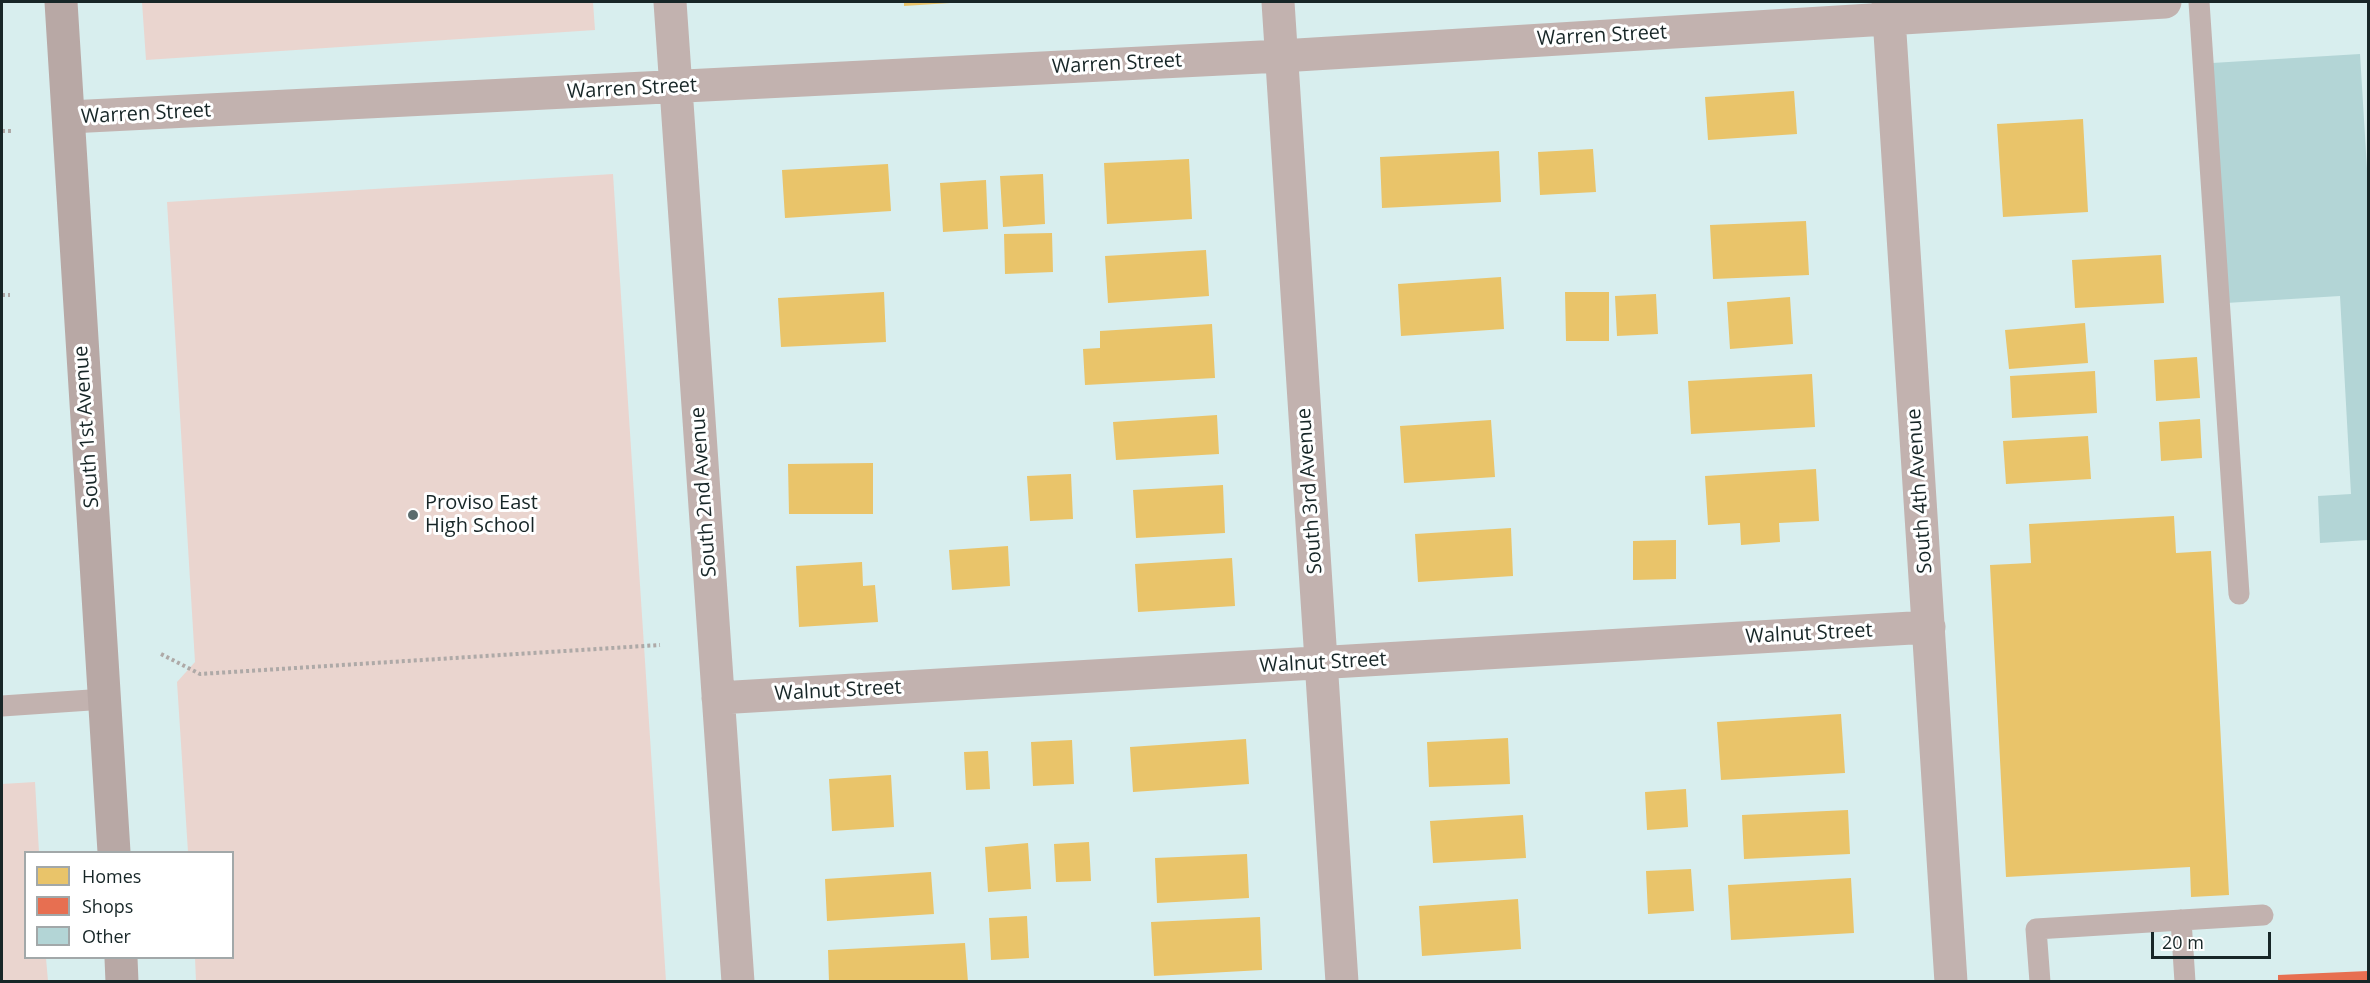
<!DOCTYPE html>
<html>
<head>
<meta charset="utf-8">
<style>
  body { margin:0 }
  #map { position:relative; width:2370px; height:983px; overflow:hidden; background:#d8eeee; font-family:"Open Sans",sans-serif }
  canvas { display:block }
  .frame { position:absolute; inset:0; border:3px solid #172627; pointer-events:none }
  .legend { position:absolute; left:24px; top:851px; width:210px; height:108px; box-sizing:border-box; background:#fff; border:2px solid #a2a8a9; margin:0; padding:8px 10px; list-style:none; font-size:18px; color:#172627 }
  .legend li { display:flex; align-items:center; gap:12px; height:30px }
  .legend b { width:30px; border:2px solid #a2a8a9 }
  .scale { position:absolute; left:2151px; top:932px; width:120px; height:27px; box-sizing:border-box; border:3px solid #172627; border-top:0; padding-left:8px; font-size:18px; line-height:21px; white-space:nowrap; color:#172627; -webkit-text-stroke:4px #fff; paint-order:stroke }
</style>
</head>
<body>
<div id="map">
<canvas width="2370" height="983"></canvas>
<div class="frame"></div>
<ul class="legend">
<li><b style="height:16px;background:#e9c46a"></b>Homes</li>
<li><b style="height:16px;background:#e76f51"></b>Shops</li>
<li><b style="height:16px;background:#b3d5d6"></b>Other</li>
</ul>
<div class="scale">20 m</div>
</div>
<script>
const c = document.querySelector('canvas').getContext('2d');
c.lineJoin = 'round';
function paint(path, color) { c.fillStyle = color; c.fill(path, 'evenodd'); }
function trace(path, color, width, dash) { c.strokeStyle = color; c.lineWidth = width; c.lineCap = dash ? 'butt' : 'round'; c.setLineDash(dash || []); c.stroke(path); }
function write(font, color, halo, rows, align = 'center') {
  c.font = font + ' "Open Sans",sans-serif'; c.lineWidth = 6; c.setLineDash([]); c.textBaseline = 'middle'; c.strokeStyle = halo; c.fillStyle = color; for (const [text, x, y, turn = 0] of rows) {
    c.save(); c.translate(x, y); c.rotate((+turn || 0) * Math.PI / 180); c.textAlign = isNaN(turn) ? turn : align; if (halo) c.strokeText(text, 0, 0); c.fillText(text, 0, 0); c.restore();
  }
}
paint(new Path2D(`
  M142 2H593L595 30 146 60Z
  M613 174 666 981H196L195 958H232V852H188L177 682 195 662 167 202Z
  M35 782 39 852H26V958H46L48 981H2V784Z`), '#ead5cf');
paint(new Path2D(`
  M904 2H950V3L904 6Z
  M1794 91 1797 134 1708 140 1705 97Z
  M2083 119 2088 212 2003 217 1997 124Z
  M1593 149 1596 192 1540 195 1538 152Z
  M1499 151 1501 202 1382 208 1380 157Z
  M1189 159 1192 219 1107 224 1104 163Z
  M888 164 891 211 785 218 782 170Z
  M1043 174 1045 224 1003 227 1000 176Z
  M986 180 988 229 943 232 940 183Z
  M1806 221 1809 275 1713 279 1710 225Z
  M1052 233 1053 272 1005 274 1004 234Z
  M1206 250 1209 296 1108 303 1105 256Z
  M2161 255 2164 303 2075 308 2072 260Z
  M1501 277 1504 329 1401 336 1398 284Z
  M884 292 886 342 781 347 778 298Z
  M1565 292H1609V341H1566Z
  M1656 294 1658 334 1617 336 1615 296Z
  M1790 297 1793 344 1730 349 1727 302Z
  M2085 323 2088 363 2009 369 2005 330Z
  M1212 324 1215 378 1085 385 1083 349 1100 348V331Z
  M2197 357 2200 398 2156 401 2154 360Z
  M2095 371 2097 413 2012 418 2010 376Z
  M1812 374 1815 427 1691 434 1688 381Z
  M1217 415 1219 454 1116 460 1113 422Z
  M2200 419 2202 458 2161 461 2159 422Z
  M1491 420 1495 477 1404 483 1400 426Z
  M2088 436 2091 479 2006 484 2003 441Z
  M873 463V514H789L788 464Z
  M1816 469 1819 521 1779 523 1780 542 1741 545 1740 523 1708 525 1705 476Z
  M1071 474 1073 519 1030 521 1027 476Z
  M1223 485 1225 533 1136 538 1133 490Z
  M2174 516 2176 553 2211 551 2229 895 2191 897 2190 867 2006 877 1990 565 2031 563 2029 524Z
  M1511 528 1513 576 1418 582 1415 534Z
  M1676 540V579L1633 580V541Z
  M1008 546 1010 586 952 590 949 550Z
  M1232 558 1235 606 1138 612 1135 564Z
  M862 562 863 586 875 585 878 622 799 627 796 566Z
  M1841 714 1845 773 1721 780 1717 722Z
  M1508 738 1510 784 1429 787 1427 742Z
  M1246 739 1249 784 1133 792 1130 747Z
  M1072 740 1074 784 1033 786 1031 742Z
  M988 751 990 789 966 790 964 752Z
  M891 775 894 827 832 831 829 779Z
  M1686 789 1688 827 1647 830 1645 792Z
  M1848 810 1850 854 1744 859 1742 815Z
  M1523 815 1526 858 1433 863 1430 821Z
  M1089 842 1091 881 1056 882 1054 844Z
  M1028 843 1031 889 988 892 985 847Z
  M1247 854 1249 898 1157 903 1155 858Z
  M1691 869 1694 911 1648 914 1646 871Z
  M931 872 934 914 827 921 825 879Z
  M1851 878 1854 933 1731 940 1728 885Z
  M1518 899 1521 949 1422 956 1419 906Z
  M1027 916 1029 958 991 960 989 918Z
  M1260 917 1262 970 1154 976 1151 922Z
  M965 943 968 982H829L828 950Z`), '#e9c46a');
paint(new Path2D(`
  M2368 971V982H2278V975Z`), '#e76f51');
paint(new Path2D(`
  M2360 54 2368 185V540L2320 543 2318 496 2351 494 2340 296 2226 303 2212 63Z`), '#b3d5d6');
trace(new Path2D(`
  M2 131H14
  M2 295H10
  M161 654 200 674 660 645`), '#aea9a7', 4, [3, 3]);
trace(new Path2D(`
  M2199 2 2239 594
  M2 706 105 699
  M2181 920 2185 982
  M2040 982 2036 929 2263 915`), '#c2b2af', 21);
trace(new Path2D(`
  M670 2 738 982
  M1278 2 1342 982
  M1888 2 1951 982
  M69 117 1281 56 2165 2
  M718 698 1929 627`), '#c2b2af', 33);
trace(new Path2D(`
  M61 2 114 852
  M121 958 122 982`), '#b8a8a5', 33);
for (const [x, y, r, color] of [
  [413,515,6,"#5b6c6d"]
]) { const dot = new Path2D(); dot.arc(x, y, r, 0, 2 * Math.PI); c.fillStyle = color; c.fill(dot); trace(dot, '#fff', 2); }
write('20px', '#172627', '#fff', [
  ["Warren Street",1602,36,-3],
  ["Warren Street",1117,64,-3],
  ["Warren Street",632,89,-3],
  ["Warren Street",146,114,-3],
  ["South 1st Avenue",87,427,-94],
  ["South 3rd Avenue",1310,491,-94],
  ["South 4th Avenue",1920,491,-94],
  ["South 2nd Avenue",704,492,-94],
  ["Walnut Street",1809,634,-3],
  ["Walnut Street",1323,663,-3],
  ["Walnut Street",838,691,-3]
]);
write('20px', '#172627', '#fff', [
  ["Proviso East",425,503],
  ["High School",425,526]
], 'left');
</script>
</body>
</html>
